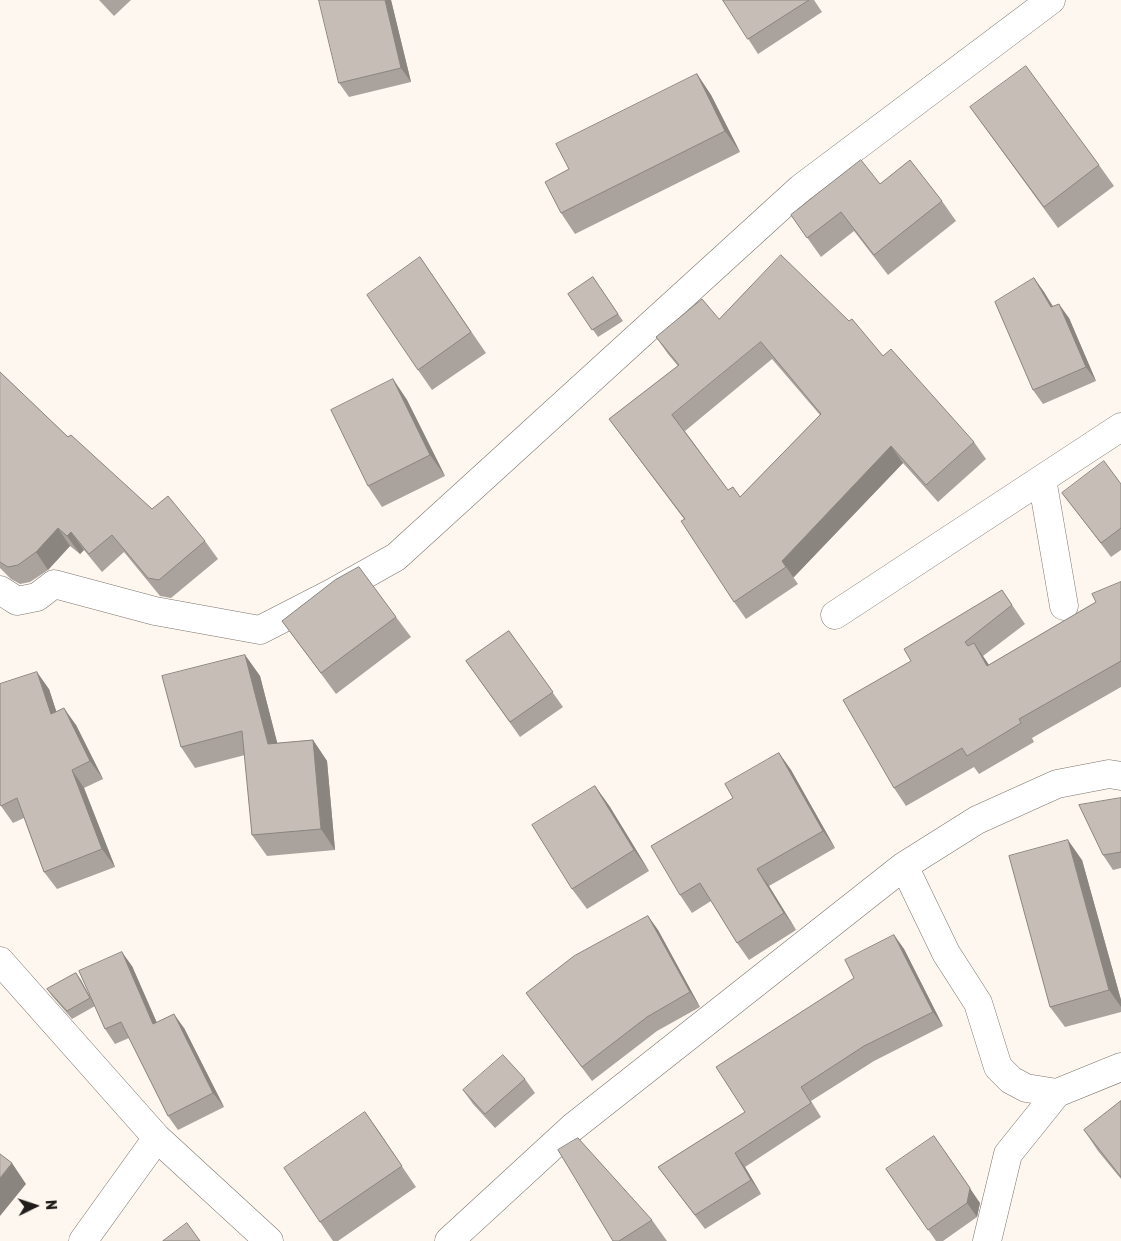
<!DOCTYPE html>
<html>
<head>
<meta charset="utf-8">
<style>
  body { margin:0 }
  #map { position:relative; width:1121px; height:1241px; overflow:hidden; background:#fef7f0; font-family:Rubik,sans-serif }
  canvas { display:block }
  .north { position:absolute; left:10px; top:1181px; width:50px; height:50px; -webkit-text-stroke:4px #fef7f0; paint-order:stroke; rotate:86deg; font-size:14px; font-weight:700; line-height:20px; text-align:center; color:#1f1c19 }
  .north::after { content:''; display:block; margin:auto; width:18px; height:22px; background:#1f1c19; clip-path:polygon(50% 0,100% 100%,50% 72%,0 100%) }
</style>
</head>
<body>
<div id="map">
<canvas width="1121" height="1241"></canvas>
<div class="north">N</div>
</div>
<script>
const c = document.querySelector('canvas').getContext('2d');
c.lineJoin = 'round';
function trace(path, color, width, dash) { c.strokeStyle = color; c.lineWidth = width; c.lineCap = dash ? 'butt' : 'round'; c.setLineDash(dash || []); c.stroke(path); }
function paint(path, color) { c.fillStyle = color; c.fill(path, 'evenodd'); }
const minor = new Path2D(`
  M1042 479 1064 606
  M0 590 17 601 37 597 54 584 155 611 260 630 332 593 396 557 801 188 1051 0
  M835 615 1121 427
  M904 866 946 953 978 1003 998 1067 1011 1080 1026 1088 1057 1093 1121 1067
  M0 961 157 1138 269 1241
  M83 1241 157 1138
  M449 1241 573 1127 904 866 977 820 1057 784 1109 774 1121 776
  M987 1241 1008 1154 1057 1093`);
trace(minor, '#7b746c', 29);
trace(minor, '#fff', 28);
paint(new Path2D(`
  M99 0H131L114 16Z
  M391 0 411 82 349 97 339 83Z
  M723 0H814L822 12 758 54Z
  M697 74 711 95 740 152 575 234 561 213 569 169Z
  M970 107 1099 165 1114 186 1058 228Z
  M880 184 942 201 956 221 888 275 854 231 821 257 791 215Z
  M420 257 486 353 432 390 418 370Z
  M593 277 623 321 598 337 568 294Z
  M1034 278 1044 292 1053 306 1069 318 1096 381 1043 404 1033 390Z
  M719 319 883 356 974 442 986 459 938 502 903 463 793 578 798 584 746 619 734 602 684 519 609 419 678 366 668 354 656 337ZM772 359 820 415 740 497 733 487 728 490 685 431Z
  M0 372 68 437 152 509 205 541 218 559 171 598 160 596 124 552 102 572 84 550 80 554 70 546 48 570 30 582 20 584 11 579 0 568Z
  M393 379 407 400 445 476 382 507 368 486Z
  M1121 484V550L1111 557 1073 507 1062 493Z
  M1121 582V687L1032 738 1034 742 979 774 974 767 906 806 894 788 911 661 1002 590 1025 624 983 656 989 665 1096 602Z
  M396 617 411 637 336 694 282 621Z
  M509 631 563 707 520 737 466 661Z
  M245 655 260 676 277 743 313 740 327 761 335 850 267 856 252 835 245 755 195 768 181 747Z
  M49 689 56 711 76 725 103 779 84 788 115 867 57 889 44 872 24 818 13 823 1 806Z
  M779 753 791 770 835 848 769 886 796 930 749 960 737 943 711 901 692 913 680 895 733 798Z
  M595 786 610 807 649 871 587 909 572 889Z
  M1121 798V868L1113 870 1103 855Z
  M1082 860 1121 1000V1012L1065 1027 1050 1007Z
  M648 916 658 930 700 1007 657 1031 592 1081 526 993Z
  M894 935 904 949 943 1026 874 1061 811 1101 821 1117 745 1167 761 1194 705 1229 658 1167 745 1112 854 978Z
  M132 966 157 1023 184 1028 224 1107 178 1130 168 1116 129 1038 115 1044 105 1029 95 1006 72 1019 52 996 47 989 76 973 91 999Z
  M525 1079 535 1093 495 1128 473 1104 463 1090Z
  M1121 1101V1179L1098 1151 1084 1130Z
  M365 1112 416 1187 338 1241H333L320 1222Z
  M886 1169 980 1203 977 1217 943 1241H936Z
  M652 1220 667 1241H613Z`), '#aaa39d');
paint(new Path2D(`
  M385 0H391L411 82 401 68Z
  M697 74 711 95 740 152 725 131Z
  M1034 278 1044 292 1061 321 1051 307Z
  M1059 304 1069 318 1096 381 1086 367Z
  M393 379 407 400 445 476 430 455Z
  M891 446 903 463 793 578 798 584 782 561Z
  M58 528 70 546 48 570 36 552Z
  M71 532 84 550 80 554 67 536Z
  M974 643 987 662 1000 684 987 666Z
  M245 655 260 676 283 765 268 744Z
  M37 672 49 689 63 732 51 714Z
  M64 708 76 725 103 779 90 761Z
  M313 740 327 761 335 850 321 829Z
  M779 753 791 770 835 848 823 831Z
  M72 770 84 788 115 867 102 849Z
  M595 786 610 807 649 871 634 850Z
  M1068 840 1082 860 1121 1000V1007L1109 990Z
  M757 869 769 886 796 930 784 913Z
  M648 916 658 930 700 1007 690 992Z
  M894 935 904 949 943 1026 933 1012Z
  M122 952 132 966 164 1039 153 1024Z
  M76 973 81 980 95 1006 90 998Z
  M174 1014 184 1028 224 1107 213 1093Z
  M365 1112 380 1133 416 1187 402 1166Z
  M944 1150 980 1203 977 1217 967 1203Z
  M735 1153 745 1167 761 1194 751 1180Z
  M12 1163 26 1184 0 1216V1178Z`), '#8b857f');
const building = new Path2D(`
  M319 0H385L401 68 339 83Z
  M723 0H809L748 39Z
  M1026 66 1099 165 1044 207 970 107Z
  M697 74 725 131 561 213 545 182 569 169 556 144Z
  M861 160 880 184 910 160 942 201 874 255 841 212 807 238 791 215Z
  M781 255 849 321 852 319 883 356 891 349 974 442 926 485 891 446 782 561 786 567 734 602 681 521 685 519 609 419 679 365 656 337 702 299 719 319ZM761 342 821 414 740 497 733 487 728 490 672 415Z
  M420 257 471 332 418 370 367 295Z
  M593 277 618 314 592 330 568 294Z
  M1034 278 1051 307 1059 304 1086 367 1033 390 995 302Z
  M0 372 68 437 71 435 152 509 168 496 205 541 159 580 148 578 112 535 89 554 71 532 67 536 58 528 36 552 18 565 8 567 0 562Z
  M393 379 430 455 368 486 331 410Z
  M1104 461 1121 484V528L1101 543 1062 493Z
  M359 567 396 617 321 673 282 621 335 580Z
  M1121 582V661L1019 719 1021 723 967 756 962 748 894 788 843 700 911 661 904 649 1002 590 1012 605 965 642 968 646 974 643 987 666 1096 602 1092 594Z
  M509 631 553 692 510 722 466 661Z
  M245 655 268 744 313 740 321 829 252 835 242 731 181 747 162 676Z
  M37 672 51 714 64 708 90 761 72 770 102 849 44 872 17 798 1 806 0 804V684Z
  M779 753 823 831 757 869 784 913 737 943 700 883 680 895 651 846 733 798 725 784Z
  M595 786 634 850 572 889 532 825Z
  M1121 798V852L1103 855 1079 805Z
  M1068 840 1109 990 1050 1007 1009 856Z
  M648 916 690 992 647 1017 582 1067 526 993 574 956Z
  M894 935 933 1012 864 1046 801 1087 811 1103 735 1153 751 1180 695 1215 658 1167 745 1112 716 1067 854 978 845 960Z
  M122 952 153 1024 174 1014 213 1093 168 1116 121 1022 105 1029 79 971Z
  M76 973 90 998 67 1011 47 989Z
  M503 1055 525 1079 485 1114 463 1090Z
  M1121 1101V1177L1084 1130Z
  M365 1112 402 1166 320 1222 284 1168Z
  M934 1136 970 1188 967 1203 928 1230 886 1169Z
  M578 1138 652 1220 619 1241H613L558 1150Z
  M0 1154 12 1163 0 1178Z
  M187 1223 200 1241H163Z`);
paint(building, '#c6beb6');
trace(building, '#8b857f', 1);
</script>
</body>
</html>
